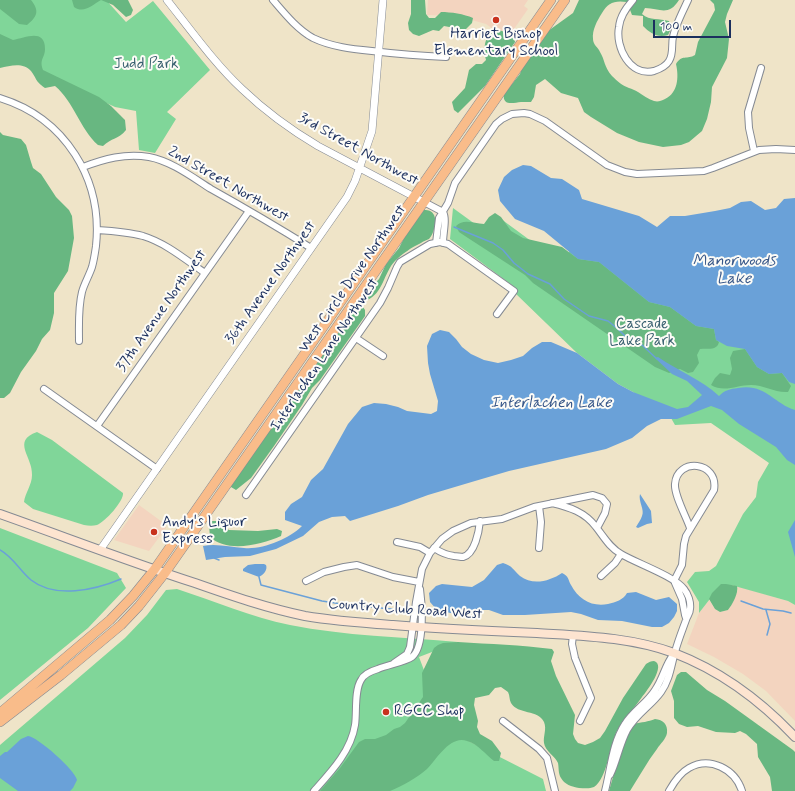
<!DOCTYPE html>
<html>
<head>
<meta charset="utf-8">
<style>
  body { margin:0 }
  #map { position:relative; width:795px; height:791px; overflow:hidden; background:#efe4c8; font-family:Mynerve,sans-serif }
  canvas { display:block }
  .scale { position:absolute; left:653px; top:20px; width:78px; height:18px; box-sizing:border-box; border:2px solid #1b2f5e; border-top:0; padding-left:5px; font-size:12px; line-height:14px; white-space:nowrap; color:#1b2f5e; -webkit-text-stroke:3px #fdfcf7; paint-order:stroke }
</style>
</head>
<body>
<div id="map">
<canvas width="795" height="791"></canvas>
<div class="scale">100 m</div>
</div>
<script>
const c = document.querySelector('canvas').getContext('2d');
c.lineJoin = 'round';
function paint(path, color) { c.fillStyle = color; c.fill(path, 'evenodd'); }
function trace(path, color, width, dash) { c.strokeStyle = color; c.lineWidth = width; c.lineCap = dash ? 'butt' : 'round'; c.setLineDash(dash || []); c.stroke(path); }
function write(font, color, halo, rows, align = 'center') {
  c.font = font + ' Mynerve,sans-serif'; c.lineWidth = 4; c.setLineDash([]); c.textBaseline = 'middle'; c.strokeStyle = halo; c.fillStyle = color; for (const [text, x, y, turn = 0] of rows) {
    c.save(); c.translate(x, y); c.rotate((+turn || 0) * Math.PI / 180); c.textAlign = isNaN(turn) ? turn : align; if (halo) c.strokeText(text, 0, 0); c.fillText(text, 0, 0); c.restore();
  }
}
paint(new Path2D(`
  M428 0H528L524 6 528 9 507 39 486 24 457 16 427 15Z
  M139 505 165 524 166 528 149 551 114 540Z
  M737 586 788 601 795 605V721L766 691 743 674 714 657 687 644 699 613 709 600 715 609 720 612 728 610 731 606 738 590Z`), '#f3d4bf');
paint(new Path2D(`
  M0 0H106L126 22 153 1 210 70 167 112 176 119 155 153 139 150 136 111 115 107 0 54Z
  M453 208 486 232 497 216 561 263 587 227 795 371V605L788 601 731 585 720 586 699 613V602L687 582 695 572 709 571 716 566 743 514 756 497 758 482 769 463 711 423 675 425 671 418 633 392 618 384 577 353 515 293 517 289 450 239Z
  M37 432 52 440 123 493C124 501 105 522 97 525 93 526 89 526 84 525L33 509 24 502C25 493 32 485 32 475 33 457 11 441 37 432Z
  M0 528 117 573 126 588 88 628 0 700Z
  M177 589C214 601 251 617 290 625 345 636 402 637 458 642L419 657 442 718 435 724 543 779 546 791H0V745L125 638 147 615 166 590Z`), '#80d699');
paint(new Path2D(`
  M0 0H31C40 11 37 17 27 25L19 24 0 9Z
  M72 0H128L133 10 131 15 126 17 113 5 101 0C92 5 84 14 74 7Z
  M411 0H425L426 14 429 18H435L441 12C451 12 464 14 473 18L472 23 465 30 444 26 439 31 433 30 419 36 413 34 409 30 408 23 411 14Z
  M579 0H679C669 16 661 9 645 8L642 14C650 21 659 18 669 21L671 29 668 35C657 38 650 33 643 26V16L632 15 627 2C614 0 608 3 602 13 597 21 592 30 593 39 593 45 598 47 600 52 605 60 604 67 612 76 617 81 623 86 629 88 632 89 635 90 638 92 643 95 648 99 654 101 658 102 661 101 665 99 678 93 679 77 676 64 682 54 687 60 695 55L698 42 715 10 714 4 710 0H733L727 14 725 22 729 39 727 58 712 87 711 102 707 119 702 131 689 142 681 145 663 147 639 142 617 133 591 117 584 112 578 98 561 93 545 79 536 85 534 97 531 102C527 102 524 102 521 102 513 103 502 106 504 94L520 74 522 67 548 31 573 13Z
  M499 30 514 35 515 42 485 86 458 113 454 110 452 102 465 88 469 70 476 64H482L486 60C483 46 484 34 499 30Z
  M0 34 13 40C25 38 45 28 45 49 45 58 39 59 43 70L99 97 111 106 125 120 126 130C119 139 111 138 103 146L98 145C80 129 74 102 55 86L45 88C35 81 37 79 31 71 23 62 10 66 0 68Z
  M0 132 3 135 21 139 26 145 31 162 33 168 41 174 56 197 69 210 72 216 74 238 68 271 54 293V313L50 330 42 339 36 351 21 372 10 393 4 398H0Z
  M424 210C429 210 432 211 434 215 437 221 434 234 429 239 427 240 423 241 421 243 412 247 402 254 395 261 384 272 383 294 367 300L364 298 366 293 379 279 386 264 399 248 405 236Z
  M495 213 501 217 511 231 523 238 562 247 578 259 599 262 649 302 670 307 696 326 714 329 716 340 719 342C717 351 708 348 700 349L697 355 699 363 693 372 688 373 680 369 669 373 655 367 533 283 525 275 468 238 459 232 456 226C464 218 474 224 484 224L489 217Z
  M363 307 365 310V316L358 326 320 380 312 388 302 405 274 446 251 478 236 490 231 487 230 483 342 322 347 321 357 308Z
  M745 349 757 367 769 374 782 373 791 386 788 392C775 393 764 385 751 385 737 385 724 393 711 385L715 378 720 373 730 375 732 369 730 358 733 351Z
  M211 521H217L229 530 258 531 277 529 282 531 281 536C261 545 227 553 210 537L209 525Z
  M721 584H726L737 586C739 593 732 605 728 610L720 612 715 609 709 599 712 593Z
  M458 642C490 644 521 645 552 649L554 652 551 661 556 676 575 715 573 734 575 739 578 743 585 745 593 742 600 738 605 731 623 698 646 664C649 662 651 661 654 661 667 665 646 692 642 697 634 709 624 718 617 731 610 745 607 779 594 787 589 789 584 788 579 788 572 787 564 784 561 778 558 773 559 768 558 763 555 756 545 751 544 743 543 736 547 729 544 722 538 709 518 715 511 703 509 699 510 696 508 692L501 687 495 688 489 695 475 698 474 705 478 721 477 727 480 734 492 741 501 753 499 761H494C486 755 478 744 467 741 450 735 437 759 427 769 417 778 402 786 390 791H320L340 768 359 742 365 739H375L386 735 394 729 400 727 405 723 423 697 422 673 434 648 438 645 443 643Z
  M681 672H686L707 690 725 701 793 750 795 752V791H772L770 777 758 757 757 744 746 734 740 731 735 733 716 732 698 726 687 727 679 724 674 718V701L671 691 677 675Z
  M655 719C663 720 668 724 667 733 666 739 660 744 657 749 647 762 639 777 630 791H609C616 768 621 744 634 724 642 722 648 722 655 719Z`), '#68b781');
paint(new Path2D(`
  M523 165 531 166 551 178 562 179 579 190 582 199 639 216 657 227 670 216H685L715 211 730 208 741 202 751 201 765 210 776 208 784 199 795 198V384L789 382 782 373 769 374 757 367 745 349 727 346 716 340 714 329 696 326 670 307 649 302 599 262 578 259 544 231 515 219 500 201 498 190 504 177 512 170Z
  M440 330 449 332 456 339 462 347 471 354 484 360 498 363 511 360 523 356 532 348 542 342H551L577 353 618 384 633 392 677 409 688 407 702 395 687 381 672 374 655 358 658 357C678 371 701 379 719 396 725 390 730 389 738 388 765 383 773 403 795 410V465L787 460 776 447 739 424 722 410 711 406 677 419H661L647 426 632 438 606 449 509 471 475 481 428 495 398 506 350 521 345 516 332 517 319 522 303 536 276 549 250 556 225 557 206 560 203 546C216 543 230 547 244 548 262 550 289 539 302 526L285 520V512L291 504 302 497 311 480 323 469 348 424 362 407 374 403 386 404 398 407 407 411 431 414 437 411 438 401 430 374 428 363 427 346 432 334Z
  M640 494 651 511 652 523 647 524 638 528 636 527C638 523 641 520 642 516 645 510 638 501 640 494Z
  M795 520V557L788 532Z
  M503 563C513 566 513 570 520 576 533 586 550 581 562 573 569 576 568 580 571 585 579 600 592 607 608 604 616 602 623 600 627 593L636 592 656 600 669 597 677 604V611L674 617 669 623 662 627H652L622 621 598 620 581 614 571 612 525 615H503L489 610H482L466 614H455L437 610 430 602 429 593 436 586 442 584 472 587 484 580 497 565Z
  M255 564H264L266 565C268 570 263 575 259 577L243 571V569L248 565Z
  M28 736C38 737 75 770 77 780L73 788 70 791H18L0 778V756L5 752H7L21 739Z`), '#6aa1d8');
trace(new Path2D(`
  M454 227 493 243 503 250 514 263 528 274 550 284 564 299 589 316 608 321 618 329 630 341 642 345 657 359
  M0 550C13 557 20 571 31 580 55 599 95 590 121 579
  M214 558 219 560
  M259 577 261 585 322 601 348 605 402 610
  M741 601 763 609 783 611 791 613
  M766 610 770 624 767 635`), '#6aa1d8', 1.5);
const minor = new Path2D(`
  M273 0C285 14 297 29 313 38 332 47 352 49 372 51 397 54 421 56 446 57
  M633 0C626 8 620 16 619 27 615 47 630 77 654 71 660 69 666 66 669 61 674 53 671 45 673 37 675 26 683 11 688 0
  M0 98C65 118 103 179 96 246 95 253 94 260 92 267 89 276 84 284 82 292 78 308 79 325 79 341
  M754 151 749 128 748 112 761 68
  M83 167C104 159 125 153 149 157 171 161 192 177 211 189 245 208 279 228 311 248
  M424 202 443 212
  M443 212C447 219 443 233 443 243
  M97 230C113 231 128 232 143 236 166 243 186 260 205 273
  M436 243 439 218 448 203 455 183 496 124 502 119 512 114 524 113 530 114 545 121 607 165 625 172 637 174 704 171 713 168 759 150 776 149 795 150
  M356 338 383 356
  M44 389 157 469
  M97 426 249 211
  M246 495 380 303 388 288 397 267 400 262 430 244 440 242 448 244 514 291 497 314
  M552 503C569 507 585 512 596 527 604 537 609 547 621 554 636 563 674 576 684 589 688 594 691 602 690 609 690 614 687 616 686 620 682 631 678 641 675 652 671 666 670 679 661 692 651 706 637 713 627 730 619 745 617 761 610 775
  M397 542 420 547 430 553
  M434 548C440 552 446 555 454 556 457 556 460 557 463 557 475 554 479 531 480 521
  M539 548 541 522 539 506
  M601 576 615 563 621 554
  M306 581 324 572 344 567 357 565 393 577 419 582
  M674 581 682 565 684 544 686 536 714 490C719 461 677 457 675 484 674 495 686 516 690 528
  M675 583 682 599 685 615 686 618
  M573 635 572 644 575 658 591 698 580 721
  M394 663 407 654 410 647 416 602 422 569 430 553 442 539 453 531 471 523 502 519 534 507 593 495 602 498 607 504 605 513 597 528
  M503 721 539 749 547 758 555 791
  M314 791C331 772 351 751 355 725 357 713 354 691 361 680 364 674 371 671 378 669 387 665 405 662 412 657 425 647 422 604 420 589
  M605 791C611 768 612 744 625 724 633 711 647 703 655 690 663 679 665 665 673 655
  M669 791C674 782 680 773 689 768 710 756 735 769 742 791`);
const tertiary = new Path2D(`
  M167 0C190 29 215 64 242 89 265 111 291 130 318 146L424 202
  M100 550 347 197 355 181 372 131 383 0`);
const secondary = new Path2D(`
  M0 514C65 537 130 562 195 583 232 596 267 608 305 616 334 621 364 623 393 625 441 629 489 631 537 633 584 636 630 637 674 653 721 671 761 701 795 737`);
const primary = new Path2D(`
  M0 713 110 620 133 596 154 570 551 0
  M0 722 61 675 121 625 139 606 165 573 565 0`);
trace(minor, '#858a93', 8);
trace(tertiary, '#858a93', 8);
trace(secondary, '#858a93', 10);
trace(primary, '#858a93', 10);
trace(minor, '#fff', 6);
trace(tertiary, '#fff', 7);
trace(secondary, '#fde4d0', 8);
trace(primary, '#f9bc8a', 9);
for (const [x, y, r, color] of [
  [496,20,4,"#c8321e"],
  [154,532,4,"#c8321e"],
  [386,712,4,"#c8321e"]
]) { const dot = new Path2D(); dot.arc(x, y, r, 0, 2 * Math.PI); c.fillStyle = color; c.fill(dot); trace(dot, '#fdfcf7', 1.5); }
write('15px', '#1b2f5e', '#fdfcf7', [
  ["Harriet Bishop",496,35,"center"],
  ["Elementary School",496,52,"center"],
  ["Andy's Liquor",162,523],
  ["Express",162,540],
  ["RGCC Shop",394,712]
], 'left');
write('15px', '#396170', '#fdfcf7', [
  ["Judd Park",146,65],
  ["Cascade",642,325],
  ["Lake Park",642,342]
]);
write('15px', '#1b2f5e', '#fdfcf7', [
  ["3rd Street Northwest",358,150,29],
  ["2nd Street Northwest",228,185,30],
  ["West Circle Drive Northwest",353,279,-55],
  ["36th Avenue Northwest",271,283,-55],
  ["37th Avenue Northwest",162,311,-55],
  ["Interlachen Lane Northwest",325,355,-56],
  ["Country Club Road West",405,610,4]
]);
write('italic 16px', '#375789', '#fdfcf7', [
  ["Manorwoods",734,262],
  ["Lake",734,280],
  ["Interlachen Lake",551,404]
]);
</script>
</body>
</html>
